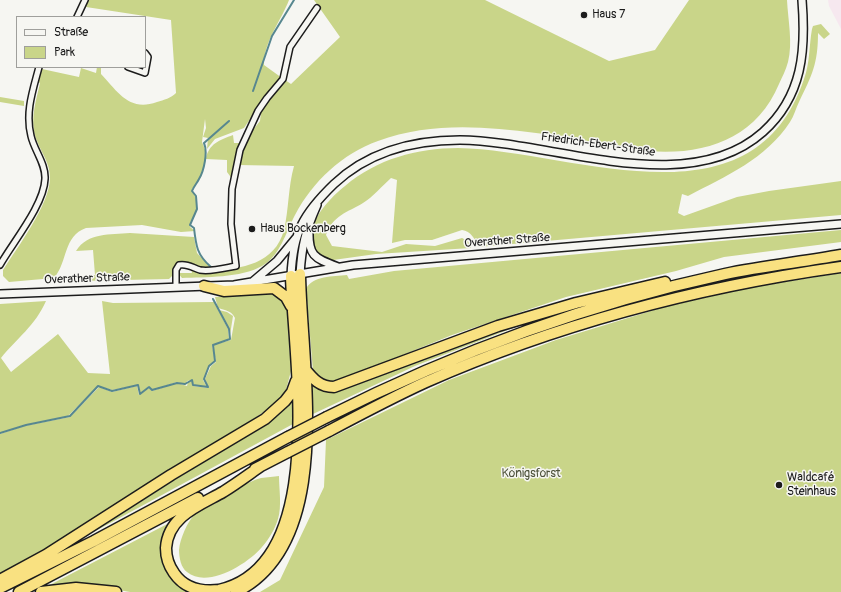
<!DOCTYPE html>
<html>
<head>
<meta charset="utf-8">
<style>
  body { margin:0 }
  #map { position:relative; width:841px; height:592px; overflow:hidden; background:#f6f6f2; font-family:Pangolin,sans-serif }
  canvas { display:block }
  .legend { position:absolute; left:16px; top:16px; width:130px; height:52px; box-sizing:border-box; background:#f6f6f2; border:1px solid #9f9f9c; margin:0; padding:5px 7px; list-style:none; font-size:12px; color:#1c1c1c }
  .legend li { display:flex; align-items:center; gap:8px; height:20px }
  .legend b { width:20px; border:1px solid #9f9f9c }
</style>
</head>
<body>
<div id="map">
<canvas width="841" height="592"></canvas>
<ul class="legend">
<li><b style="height:5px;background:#f6f6f2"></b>Straße</li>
<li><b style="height:11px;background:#c9d589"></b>Park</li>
</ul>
</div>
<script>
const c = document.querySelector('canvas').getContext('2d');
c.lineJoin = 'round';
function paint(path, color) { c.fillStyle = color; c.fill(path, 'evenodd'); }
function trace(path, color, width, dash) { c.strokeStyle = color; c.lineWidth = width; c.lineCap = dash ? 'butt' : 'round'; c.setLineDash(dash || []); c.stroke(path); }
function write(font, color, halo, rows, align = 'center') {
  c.font = font + ' Pangolin,sans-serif'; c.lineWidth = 3; c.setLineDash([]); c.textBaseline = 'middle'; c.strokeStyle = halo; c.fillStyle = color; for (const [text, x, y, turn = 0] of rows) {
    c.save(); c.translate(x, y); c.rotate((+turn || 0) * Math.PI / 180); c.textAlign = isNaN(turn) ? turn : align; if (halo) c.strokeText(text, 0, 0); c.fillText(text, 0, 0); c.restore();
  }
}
paint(new Path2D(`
  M828 0H841V29L829 6Z`), '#f6e8ef');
paint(new Path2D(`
  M88 0H289C281 21 264 41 264 65L282 78 265 97 244 128 215 139 207 149 208 138 203 137 206 128 205 119 202 142 206 152 205 163 201 177 192 189C195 196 199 204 196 212 195 218 189 220 190 227L195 231 181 232 142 225 86 228C63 236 68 262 54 278L9 282 3 276V270C17 248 50 204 50 178 50 163 42 154 37 141 29 122 36 101 40 83L38 82 42 69 79 77 81 68 96 73 97 67H101V74C118 92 129 112 157 102 164 100 171 98 176 93L171 20 86 7Z
  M314 0H485L609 61 655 50 689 0H787C788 20 793 43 788 62 786 70 782 77 779 84 756 139 704 156 647 151 610 148 573 137 536 133 483 126 429 122 378 141 342 154 313 181 295 215 286 232 280 256 262 266 241 278 205 277 182 278L178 273H192L191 269C226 271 273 271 284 230 289 209 288 187 294 166L238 165V161L246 139 260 121 261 112 271 97 285 80 291 84 340 37Z
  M821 24 830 34 824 39 818 33C818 64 812 75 799 102 796 108 794 116 790 122 766 159 726 176 688 196L682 194 678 213 684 216 737 197 769 191 841 181V215L478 247C475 239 471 231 462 230L432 240H405L392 243 397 180 391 178C382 186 373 197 363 203 348 212 332 216 326 235L332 246 382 252 406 244 435 246 462 238 468 241 471 248 376 254 326 261 313 251C313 246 311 240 311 235 312 217 332 196 345 186 377 159 417 148 458 148 572 150 752 233 804 79 810 63 809 46 812 29L813 26Z
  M0 97 24 101V106L0 102Z
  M233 135 234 143H239L233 180 227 172V160L206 159C208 144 220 140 233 135Z
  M841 230V242L724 257 676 271 566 297 452 335 341 380C328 383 322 380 313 371L306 289C313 275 333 277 347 275L349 279 394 271Z
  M130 233 194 237 197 253 210 267H199L182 262 175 266 173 275 169 279 79 281 80 276 95 275 93 250 76 251C88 232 110 235 130 233Z
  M841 273V592H260L280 580 324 487 326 440 449 380 556 340 664 307 747 288Z
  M273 293 279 295 287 307 291 371 286 390 276 403 255 418 144 486 67 536 0 575V434L24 426 70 417 99 387 112 392 137 386 139 395 149 388 152 391 177 383 187 386 188 382 192 381 193 386 209 388 205 379 211 366 216 362 213 345 231 340 235 318C232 311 225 310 218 308L215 297Z
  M46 301C35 326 17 338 1 358L11 372 58 334 88 373 110 374 102 301 113 303 214 302 228 329 229 339 212 345 215 361 210 365 203 380 207 387 194 385 192 380 187 381 186 385 177 382 152 390 149 386 140 394 138 385 112 390 98 386 68 416 24 425 0 433V304Z
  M219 310 227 312 233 316 230 335 229 328Z
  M541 317 415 366 313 414 312 382 326 389Z
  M292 395 293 424 53 554Z
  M279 476C279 489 282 506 278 519 275 529 269 539 262 547 248 564 207 589 187 572 181 568 179 557 179 550 180 539 187 522 195 514 203 506 250 480 261 478 267 477 274 477 279 476Z
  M175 520 164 555 195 592H130L113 589H42Z`), '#c9d589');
trace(new Path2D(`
  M253 91 272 36 294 0
  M211 267C197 255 196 246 194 228L190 225 197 209 196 196 192 191C194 186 197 183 199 179 204 171 208 152 204 143L229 121
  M0 433 26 425 70 416 98 386 112 391 138 385 140 394 149 387 152 390 177 383 185 384 192 380 193 385 208 387 204 379 209 366 215 361 213 345 230 339 229 329 213 299`), '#57878f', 2);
const street = new Path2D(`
  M77 17 85 0
  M128 67 145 73 148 57 145 53
  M0 265C13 242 44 205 45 179 46 164 34 150 31 136 25 112 33 90 39 67
  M176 287V270L179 265C187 263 193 268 200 270 211 272 225 268 236 266L231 224 232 189 240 150 258 111 267 98 283 79 290 47 317 8`);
const secondary = new Path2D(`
  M309 229C308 256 314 258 338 267
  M300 274C302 245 305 232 317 205
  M291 276C293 232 303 214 334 184 368 152 414 140 460 140 552 141 687 200 763 132 803 96 806 50 802 0
  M251 283 277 261 296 238
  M0 294 234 285 353 265 841 224`);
const highway = new Path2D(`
  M204 286 224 291 274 288 286 297 291 306
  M305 369C313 379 320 387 334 387L498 326 576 303 665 282
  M327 417C454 353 586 304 725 274 763 266 802 262 841 255
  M329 431C361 414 393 397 426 382 558 324 698 287 841 267
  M261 466C248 475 236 484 223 492 200 505 168 516 166 548 166 557 169 566 174 573 184 588 201 592 219 590 330 565 293 357 291 276
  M255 469 288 452
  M0 580 46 555 171 475 265 419 285 401 292 392 296 381
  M0 588 94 541 288 437
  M19 592 198 498
  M41 592 76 588 116 592
  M236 592C337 542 301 365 300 274`);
trace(street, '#1c1c1c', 8);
trace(secondary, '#1c1c1c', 10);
trace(highway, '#1c1c1c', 13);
trace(street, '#f6f6f2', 5);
trace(secondary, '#f6f6f2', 7);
trace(highway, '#f9e181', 10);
const highwayBridge = new Path2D(`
  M288 437 327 417
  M288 452 329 431`);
trace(highwayBridge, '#1c1c1c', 13, []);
trace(highwayBridge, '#f9e181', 10);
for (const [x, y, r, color] of [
  [584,15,4,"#1c1c1c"],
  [252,229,4,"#1c1c1c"],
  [779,485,4,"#1c1c1c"]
]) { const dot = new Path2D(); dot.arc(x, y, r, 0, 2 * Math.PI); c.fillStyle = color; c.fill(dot); trace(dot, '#f6f6f2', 1.5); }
write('12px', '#1c1c1c', '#f6f6f2', [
  ["Haus 7",592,15],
  ["Haus Bockenberg",260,229],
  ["Waldcafé",787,478],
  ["Steinhaus",787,492]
], 'left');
write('12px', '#1c1c1c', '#f6f6f2', [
  ["Friedrich-Ebert-Straße",598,145,8],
  ["Overather Straße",507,241,-4],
  ["Overather Straße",87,279,-2]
]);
write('12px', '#50543d', '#f6f6f2', [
  ["Königsforst",531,474]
]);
</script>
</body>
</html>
